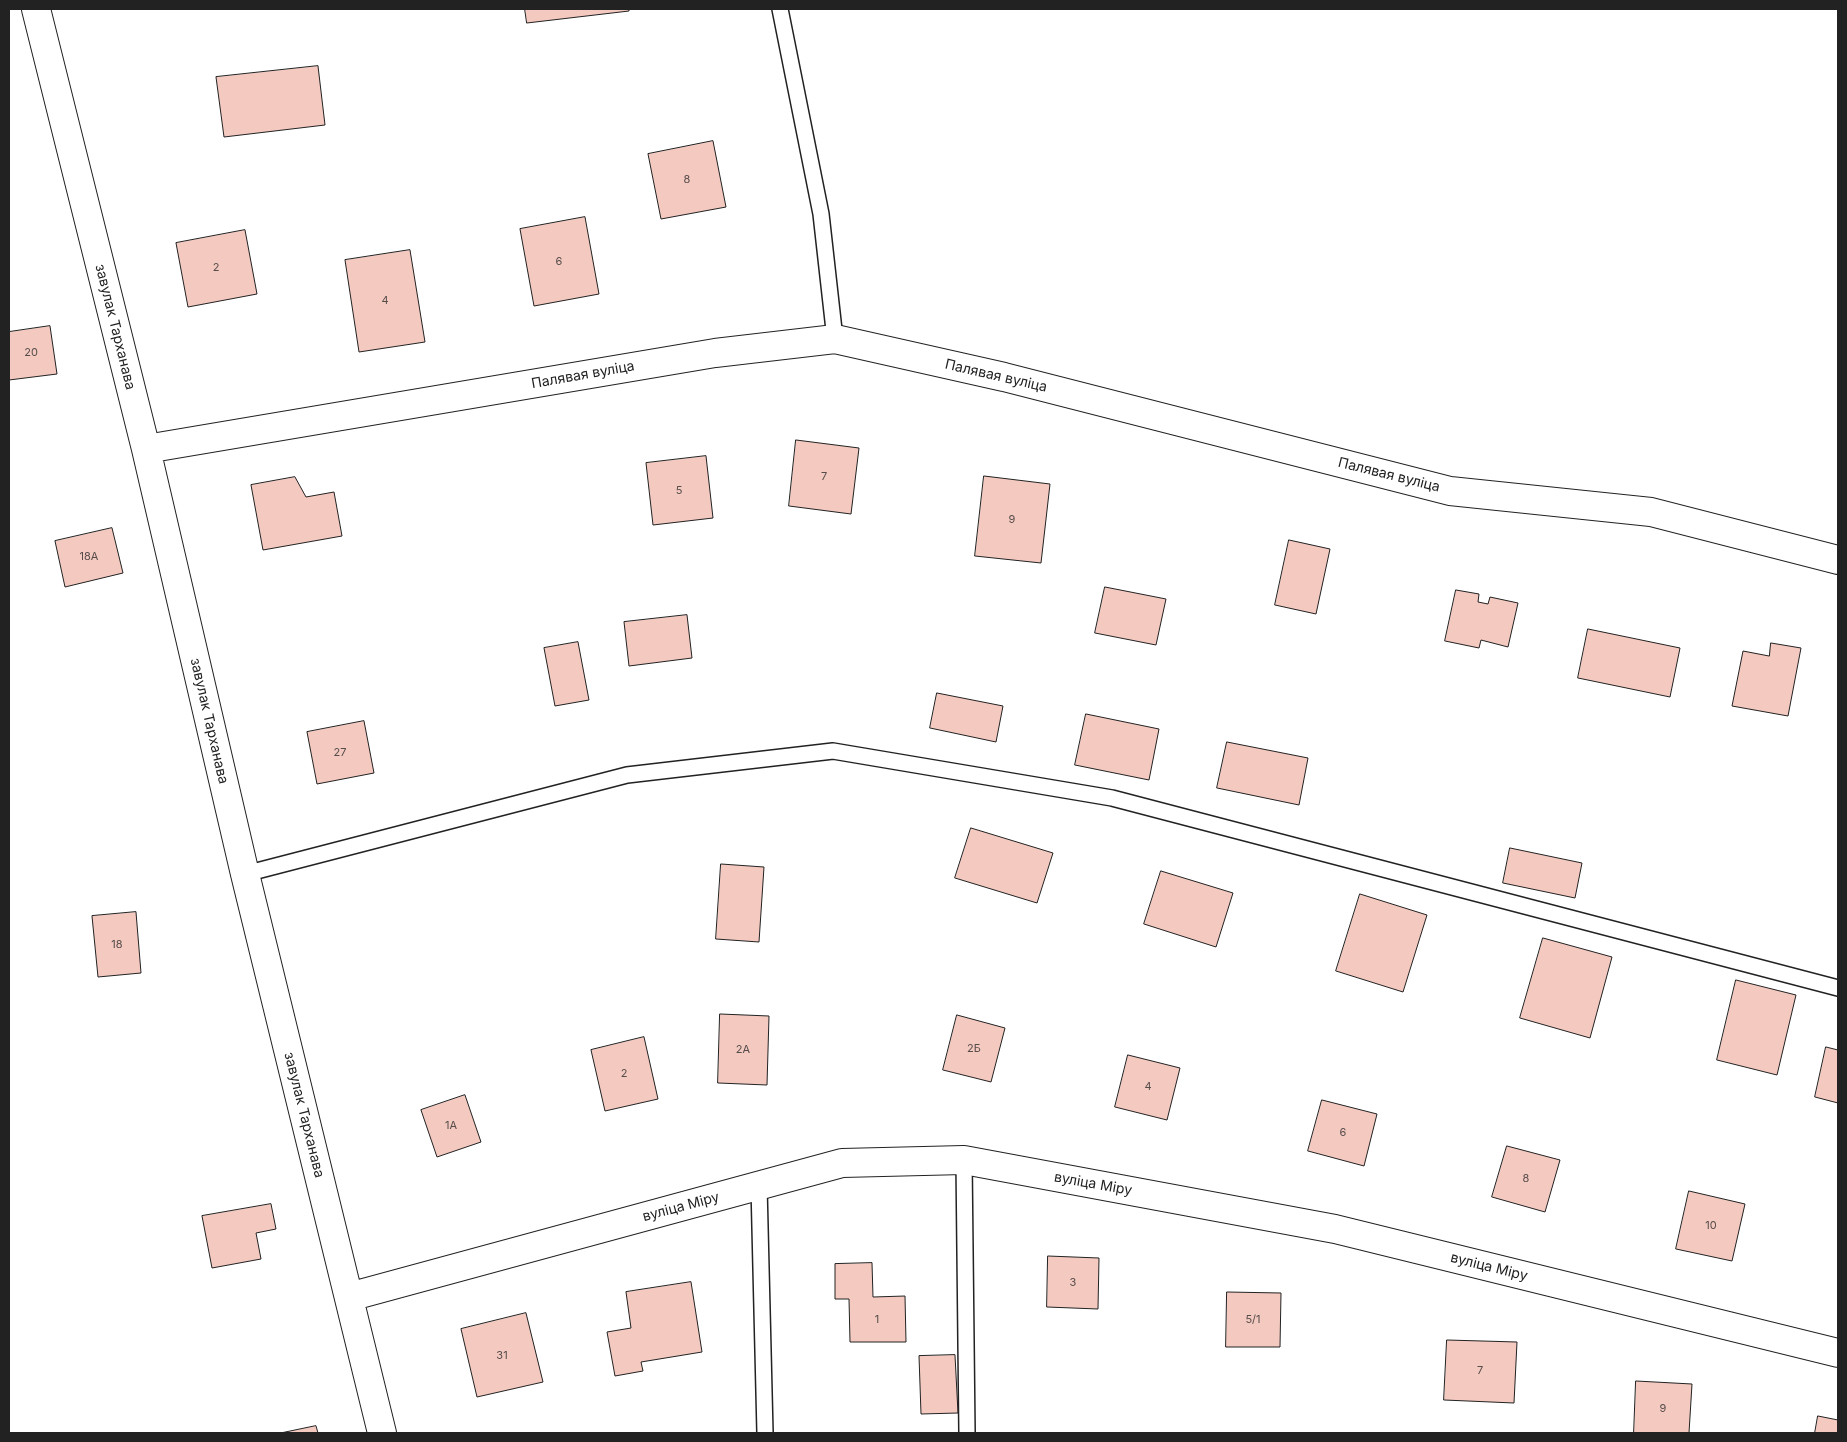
<!DOCTYPE html>
<html>
<head>
<meta charset="utf-8">
<style>
  body { margin:0 }
  #map { position:relative; width:1847px; height:1442px; overflow:hidden; background:#fff; font-family:Inter,sans-serif }
  canvas { display:block }
  .frame { position:absolute; inset:0; border:10px solid #222; pointer-events:none }
</style>
</head>
<body>
<div id="map">
<canvas width="1847" height="1442"></canvas>
<div class="frame"></div>
</div>
<script>
const c = document.querySelector('canvas').getContext('2d');
c.lineJoin = 'round';
function paint(path, color) { c.fillStyle = color; c.fill(path, 'evenodd'); }
function trace(path, color, width, dash) { c.strokeStyle = color; c.lineWidth = width; c.lineCap = dash ? 'butt' : 'round'; c.setLineDash(dash || []); c.stroke(path); }
function write(font, color, halo, rows, align = 'center') {
  c.font = font + ' Inter,sans-serif'; c.lineWidth = 4; c.setLineDash([]); c.textBaseline = 'middle'; c.strokeStyle = halo; c.fillStyle = color; for (const [text, x, y, turn = 0] of rows) {
    c.save(); c.translate(x, y); c.rotate((+turn || 0) * Math.PI / 180); c.textAlign = isNaN(turn) ? turn : align; if (halo) c.strokeText(text, 0, 0); c.fillText(text, 0, 0); c.restore();
  }
}
const building = new Path2D(`
  M525 9H629V11L527 23Z
  M318 66 325 125 224 137 216 77Z
  M713 141 726 207 661 219 648 154Z
  M585 217 599 294 534 306 520 229Z
  M245 230 257 294 188 307 176 243Z
  M410 250 425 342 359 352 345 260Z
  M50 326 57 374 9 380V332Z
  M796 440 859 448 851 514 789 506Z
  M706 456 713 518 653 525 646 463Z
  M984 476 1050 484 1041 563 975 556Z
  M295 477 306 497 334 492 342 536 263 550 251 485Z
  M112 528 123 573 65 587 55 541Z
  M1289 540 1330 549 1316 614 1275 605Z
  M1105 587 1166 599 1156 645 1095 633Z
  M1456 590 1479 594 1478 602 1488 604 1490 597 1518 603 1508 647 1481 640 1479 648 1445 641Z
  M687 615 692 658 629 666 624 622Z
  M1588 629 1680 648 1670 697 1578 678Z
  M578 642 589 700 555 706 544 648Z
  M1771 643 1801 648 1788 716 1732 706 1743 651 1769 656Z
  M937 693 1003 706 996 742 930 728Z
  M1086 714 1159 729 1149 780 1075 765Z
  M364 721 374 773 317 784 307 732Z
  M1227 742 1308 758 1299 805 1217 788Z
  M971 828 1053 853 1037 903 955 878Z
  M1510 848 1582 863 1575 898 1503 883Z
  M721 864 764 867 759 942 716 939Z
  M1161 871 1233 893 1216 947 1144 924Z
  M1360 894 1427 915 1403 992 1336 971Z
  M136 912 141 973 98 977 92 916Z
  M1543 938 1612 957 1590 1038 1520 1018Z
  M1736 980 1796 995 1777 1075 1717 1060Z
  M720 1014 769 1016 767 1085 718 1083Z
  M957 1015 1005 1028 991 1082 943 1070Z
  M644 1037 658 1099 605 1111 591 1050Z
  M1826 1047 1838 1050V1103L1815 1097Z
  M1128 1055 1180 1068 1167 1120 1115 1107Z
  M465 1095 481 1142 437 1157 421 1110Z
  M1322 1100 1377 1114 1364 1166 1308 1151Z
  M1507 1146 1560 1160 1545 1212 1492 1197Z
  M1689 1191 1745 1204 1732 1261 1676 1249Z
  M271 1204 276 1229 256 1233 261 1259 212 1268 202 1216Z
  M1048 1256 1099 1258 1098 1309 1047 1307Z
  M872 1263 873 1297 905 1296 906 1342H850L849 1299H835V1264Z
  M691 1282 702 1352 641 1362 643 1371 615 1376 607 1332 631 1328 626 1292Z
  M1227 1292 1281 1293 1280 1347H1226Z
  M526 1313 543 1382 477 1397 461 1329Z
  M1447 1340 1517 1342 1514 1403 1444 1400Z
  M955 1355 958 1413 921 1414 919 1356Z
  M1636 1381 1692 1384 1689 1433H1634Z
  M1818 1416 1838 1420V1433H1815Z
  M316 1426 318 1433H281Z`);
paint(building, '#f3c9c0');
trace(building, '#222', 1);
const service = new Path2D(`
  M780 9 821 214 835 339
  M245 874 627 775 833 751 1112 798 1838 988
  M964 1160 967 1433
  M759 1186 765 1433`);
const minor = new Path2D(`
  M36 9 146 449 245 874 382 1433
  M146 449 715 353 835 339 1004 377 1450 491 1651 512 1838 560
  M349 1297 842 1163 964 1160 1335 1229 1838 1353`);
trace(service, '#222', 18);
trace(minor, '#222', 30);
trace(service, '#fff', 15);
trace(minor, '#fff', 28);
write('11px', '#564c4a', null, [
  ["8",687,180],
  ["6",559,262],
  ["2",216,268],
  ["4",385,301],
  ["20",31,353],
  ["7",824,477],
  ["5",679,491],
  ["9",1012,520],
  ["18А",89,557],
  ["27",340,753],
  ["18",117,945],
  ["2Б",974,1049],
  ["2А",743,1050],
  ["2",624,1074],
  ["4",1148,1087],
  ["1А",451,1126],
  ["6",1343,1133],
  ["8",1526,1179],
  ["10",1711,1226],
  ["3",1073,1283],
  ["1",877,1320],
  ["5/1",1253,1320],
  ["31",502,1356],
  ["7",1480,1371],
  ["9",1663,1409]
]);
write('14px', '#222', '#fff', [
  ["завулак Тарханава",115,327,76],
  ["Палявая вуліца",583,375,-10],
  ["Палявая вуліца",996,376,13],
  ["Палявая вуліца",1389,475,14],
  ["завулак Тарханава",209,721,77],
  ["завулак Тарханава",304,1115,76],
  ["вуліца Міру",1093,1184,10],
  ["вуліца Міру",681,1207,-15],
  ["вуліца Міру",1489,1267,14]
]);
</script>
</body>
</html>
